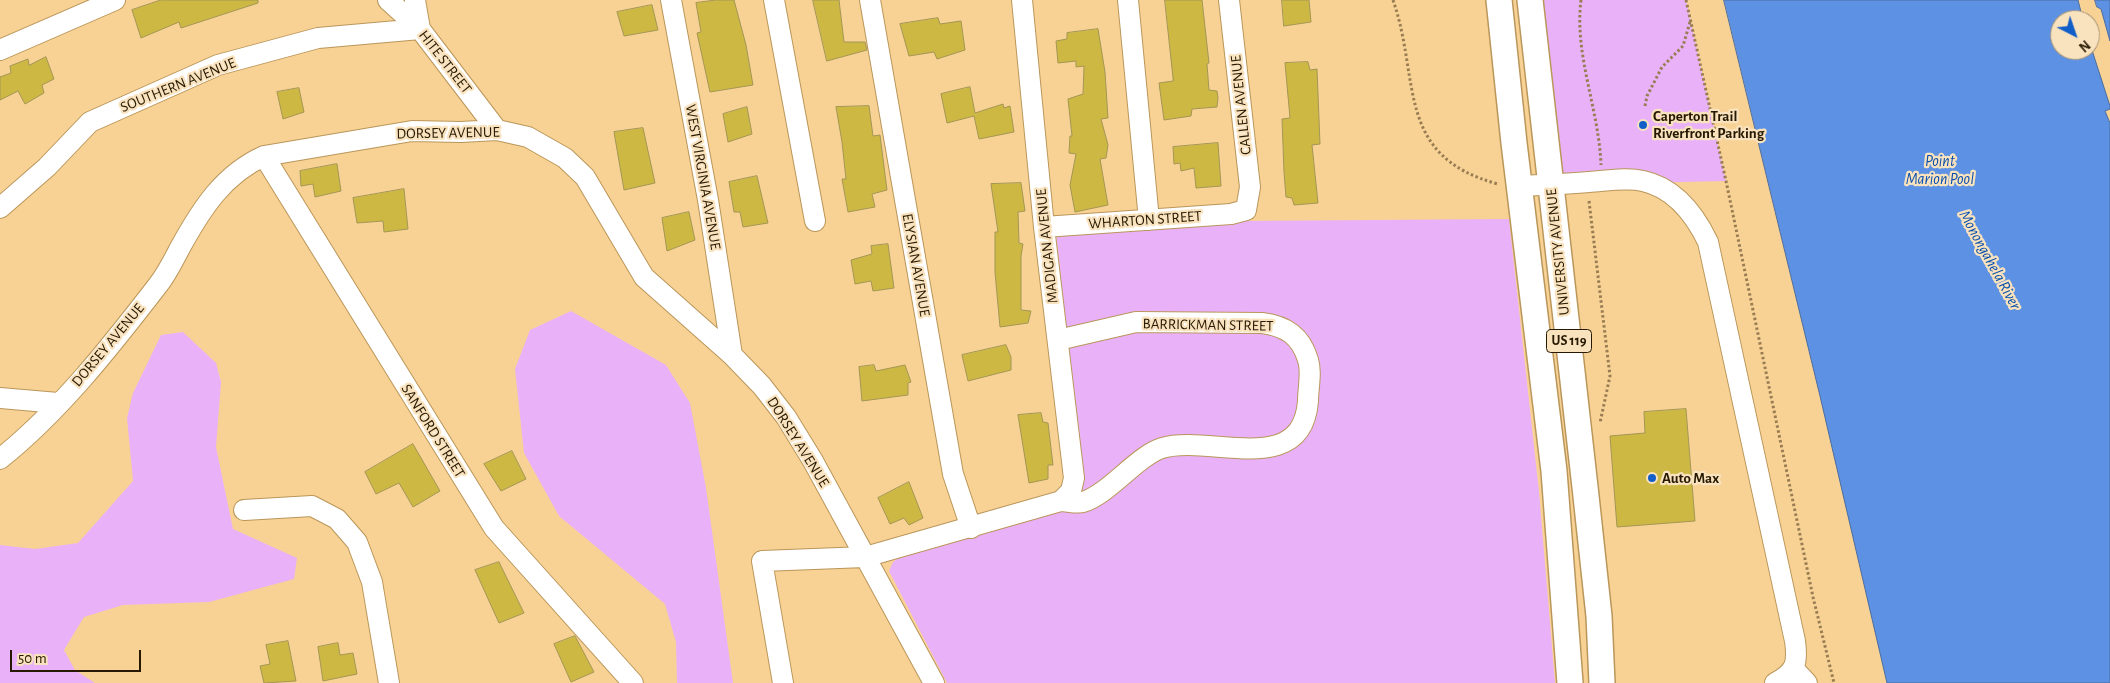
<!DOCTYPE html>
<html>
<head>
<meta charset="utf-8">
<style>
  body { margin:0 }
  #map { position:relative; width:2110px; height:683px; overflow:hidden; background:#f8d295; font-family:"Alegreya Sans",sans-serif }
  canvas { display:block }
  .north { position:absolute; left:2050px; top:10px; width:50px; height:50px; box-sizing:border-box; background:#f9e2be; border:1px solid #a59172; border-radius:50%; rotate:139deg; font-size:14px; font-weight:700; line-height:20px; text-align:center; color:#261801 }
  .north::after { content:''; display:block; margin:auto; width:18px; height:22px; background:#125ec9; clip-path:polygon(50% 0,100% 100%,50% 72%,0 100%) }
  .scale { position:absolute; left:10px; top:650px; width:131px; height:22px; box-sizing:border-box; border:2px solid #261801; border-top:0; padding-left:6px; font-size:15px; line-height:18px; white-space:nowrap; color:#261801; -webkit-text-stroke:4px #f9e2be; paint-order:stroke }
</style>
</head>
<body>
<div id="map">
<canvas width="2110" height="683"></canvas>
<div class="north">N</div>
<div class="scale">50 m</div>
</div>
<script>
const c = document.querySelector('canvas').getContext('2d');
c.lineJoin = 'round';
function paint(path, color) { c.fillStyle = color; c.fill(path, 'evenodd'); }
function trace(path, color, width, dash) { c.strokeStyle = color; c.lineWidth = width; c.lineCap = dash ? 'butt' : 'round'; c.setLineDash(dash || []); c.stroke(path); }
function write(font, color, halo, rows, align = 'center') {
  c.font = font + ' "Alegreya Sans",sans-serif'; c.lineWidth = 4.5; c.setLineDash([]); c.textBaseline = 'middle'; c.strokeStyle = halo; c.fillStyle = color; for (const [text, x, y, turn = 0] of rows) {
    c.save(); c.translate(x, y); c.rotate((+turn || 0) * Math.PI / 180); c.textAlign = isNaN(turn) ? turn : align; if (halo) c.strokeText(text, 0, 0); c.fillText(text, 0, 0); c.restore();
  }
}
paint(new Path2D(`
  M1528 0H1686L1726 181 1551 185Z
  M1509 219 1539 492 1555 683H947L889 571 893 562 901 556 1065 508 1069 353 1056 233 1236 221Z
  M571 311 666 365 690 403 706 488 733 683H677L676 642 665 604 559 516 524 453 515 369 530 330Z
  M183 332 216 363 221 382 216 447 233 529 297 558 294 579 209 602 123 605 84 617 64 650 75 670 95 683H0V545L35 549 78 543 133 481 127 418 133 393 161 335Z`), '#e9b2f8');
const water = new Path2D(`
  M1724 0H2078L2083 20H2060V50H2090V44L2110 106V109L2105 111 2110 123V683H1887L1820 396Z
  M2095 0H2110V41L2101 9 2097 7Z`);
paint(water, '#5c91e3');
trace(water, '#4c6d9f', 1);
const building = new Path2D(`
  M161 0H258V3L181 28 179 22 141 38 132 10Z
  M716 0H734L746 45 753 85 710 92 697 33 701 32 696 3Z
  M813 0H839L844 42H865L867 50 827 61Z
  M1165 0H1202L1209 63 1207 64 1209 90 1217 91 1218 98 1217 107 1192 109 1191 116 1164 120 1159 83 1173 81Z
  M1282 0H1309L1311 22 1284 26Z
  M652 5 658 30 624 36 617 12Z
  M938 18 940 24 961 21 965 50 937 59 934 52 909 56 900 24Z
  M1098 29 1105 72 1108 118 1101 119 1108 145 1106 158 1100 159 1108 205 1075 212 1070 185 1076 154 1069 153 1070 136H1072L1068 99 1083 94 1084 66 1076 67V61L1058 63 1056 41 1067 39V33Z
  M46 57 54 79 42 85 44 93 25 104 18 91 0 100V77L11 73 10 66 28 59 29 65Z
  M1308 62 1310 70 1317 69 1320 144 1312 145 1318 203 1294 205 1292 198 1286 197 1284 172 1282 119 1290 118 1285 63Z
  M970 87 975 113 1003 104 1004 108 1010 106 1014 132 979 139 974 116 947 123 941 94Z
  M299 88 304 112 283 119 277 92Z
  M869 106 873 136 880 135 887 190 872 194 875 207 848 212 842 179H846L842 142 836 107Z
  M747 107 752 134 728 142 723 114Z
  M643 128 655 183 624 190 614 132Z
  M1218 143 1221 186 1196 188 1194 168 1181 171 1180 163 1174 164 1173 147Z
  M337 164 341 191 315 197 313 184 301 186 300 171Z
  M757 176 768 223 743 227 740 212H734L729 182Z
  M1021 183 1025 211 1018 212 1019 243 1023 244 1021 256V310L1031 311 1028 323 1000 327 995 272V232H998L991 184Z
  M404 189 408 229 384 232 383 221 357 223 353 198Z
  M689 212 695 240 667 251 662 218Z
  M888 244 894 288 873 291 871 281 855 284 851 260 872 254 871 246Z
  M1006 345 1011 357V370L968 381 962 355Z
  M874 365 876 371 905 365 911 382 908 383V395L862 401 859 367Z
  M1686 409 1695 521 1617 527 1610 436 1645 433 1644 412Z
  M1041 413 1043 422 1048 423 1053 465H1048V479L1029 483 1018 415Z
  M413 444 440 491 413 507 399 483 376 494 365 472Z
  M512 451 526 479 501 491 484 464Z
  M909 482 923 518 909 525 904 518 890 524 878 498Z
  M499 562 524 613 499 623 475 570Z
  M575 636 594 672 571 682 554 644Z
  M288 641 296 681 264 683 260 666 270 664 266 645Z
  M338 643 340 655 353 653 357 674 323 681 318 647Z`);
paint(building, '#ceb844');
trace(building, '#a39654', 1);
const minor = new Path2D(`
  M388 0 420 29 497 130
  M671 0 708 200 732 355
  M774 0 815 221
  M870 0 953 474 971 528
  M1128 0 1149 220
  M0 50 115 0
  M264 156 494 528 633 683
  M1519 186C1543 185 1566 184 1589 182 1606 181 1626 177 1643 181 1675 188 1695 215 1708 242L1795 641C1798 663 1796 672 1775 683
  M0 208 47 167 90 122 218 65 318 38 420 29 415 0
  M1044 227 1231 214 1246 210 1250 187 1229 0
  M1058 340 1136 322 1262 323C1286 326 1301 336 1308 360 1312 372 1308 388 1308 401 1302 479 1210 434 1162 448 1137 456 1109 494 1083 502 1077 504 1067 501 1061 501
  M0 398 58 403
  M0 459C60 411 111 346 158 285 167 274 174 259 181 246 202 208 224 174 264 156L412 131 461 132 497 130 528 137 565 158 585 177 644 277 732 355 762 386 786 417 813 461 934 683
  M244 510 312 506 337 519 357 542 372 582 389 683
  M1793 668 1807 683
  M783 683 762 561 865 557 1061 501 1071 491 1074 478 1044 227 1022 0`);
const major = new Path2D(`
  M1499 0 1514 143 1554 471 1570 683
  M1530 0 1585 487 1599 616 1602 683`);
trace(minor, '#ba965a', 22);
trace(major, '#ba965a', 28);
trace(new Path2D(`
  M1393 0C1421 80 1394 156 1498 184
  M1581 0C1574 55 1599 109 1601 165
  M1686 0 1726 181 1813 597 1834 683
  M1645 106 1647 96 1662 67 1683 46 1690 22
  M1589 201 1610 376 1600 423`), '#987d52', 3, [2.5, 2.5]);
trace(minor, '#fff', 20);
trace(major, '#fff', 25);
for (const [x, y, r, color] of [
  [1643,125,5,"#125ec9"],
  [1652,478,5,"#125ec9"]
]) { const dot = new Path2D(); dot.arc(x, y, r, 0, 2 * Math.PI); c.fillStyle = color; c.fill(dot); trace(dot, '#f9e2be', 2); }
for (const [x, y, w] of [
  [1569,341,45]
]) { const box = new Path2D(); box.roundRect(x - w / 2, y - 11.5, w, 23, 4); c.fillStyle = '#f9e2be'; c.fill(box); trace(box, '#261801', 1); }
write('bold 14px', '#261801', null, [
  ["US 119",1569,341]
]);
write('15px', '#261801', '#f9e2be', [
  ["HITE STREET",445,62,52],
  ["SOUTHERN AVENUE",178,85,-22],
  ["CALLEN AVENUE",1241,105,-96],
  ["DORSEY AVENUE",448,133,-1],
  ["WEST VIRGINIA AVENUE",703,177,80],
  ["WHARTON STREET",1145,220,-4],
  ["MADIGAN AVENUE",1047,246,-96],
  ["UNIVERSITY AVENUE",1558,252,-96],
  ["ELYSIAN AVENUE",916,265,80],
  ["BARRICKMAN STREET",1208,325,1],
  ["DORSEY AVENUE",108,345,-50],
  ["SANFORD STREET",433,431,58],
  ["DORSEY AVENUE",798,442,58]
]);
write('bold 15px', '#261801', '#f9e2be', [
  ["Caperton Trail",1653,116],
  ["Riverfront Parking",1653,133],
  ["Auto Max",1662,478]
], 'left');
write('italic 16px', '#064ead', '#f9e2be', [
  ["Point",1940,161],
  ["Marion Pool",1940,179],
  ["Monongahela River",1990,260,61]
]);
</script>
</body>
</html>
